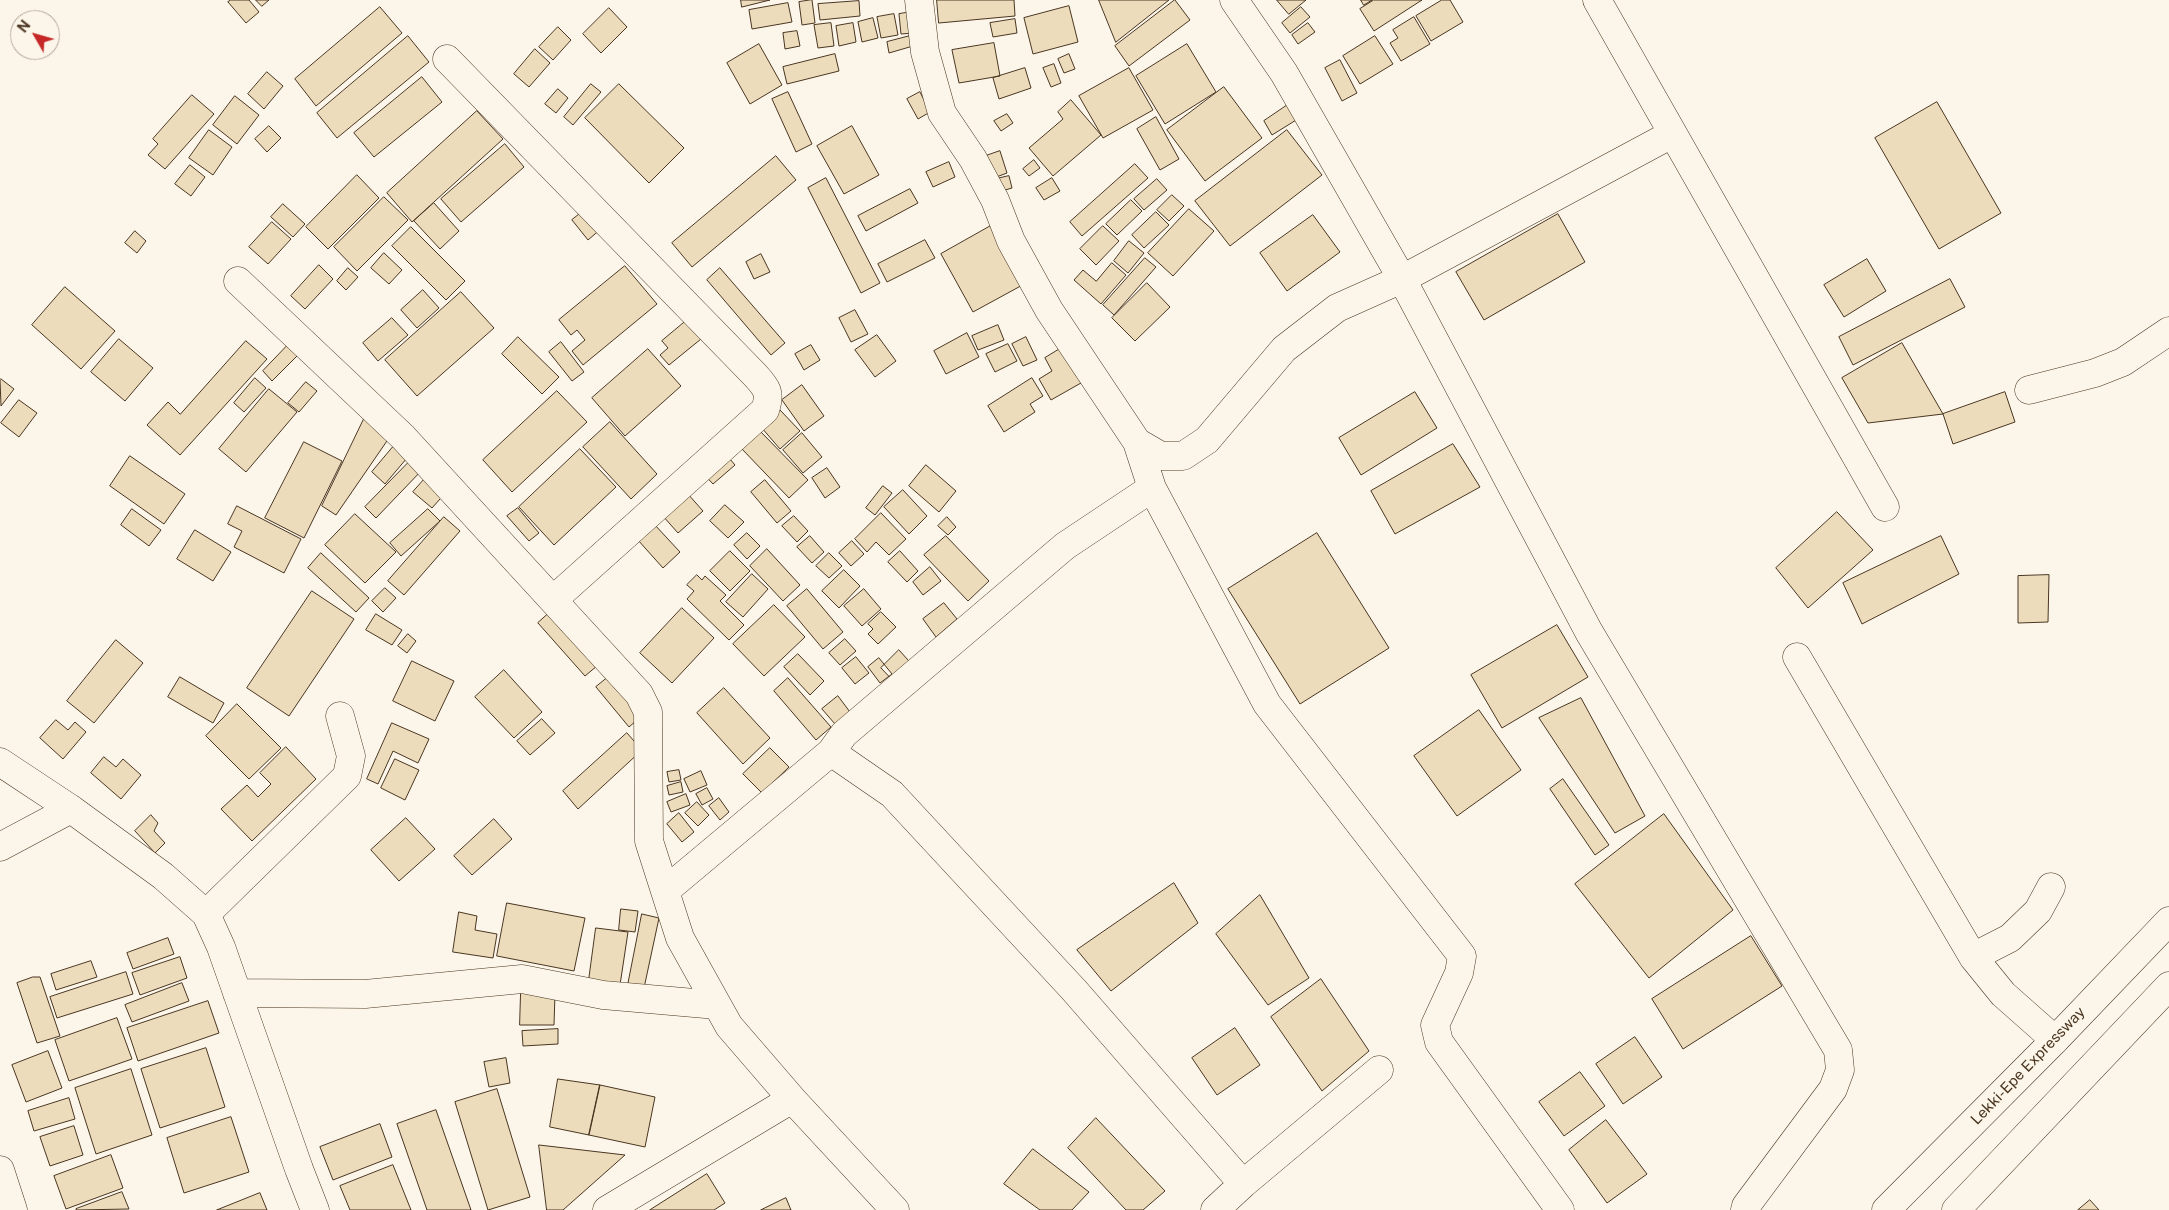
<!DOCTYPE html>
<html>
<head>
<meta charset="utf-8">
<style>
  body { margin:0 }
  #map { position:relative; width:2169px; height:1210px; overflow:hidden; background:#fbf6e9; font-family:"Public Sans",sans-serif }
  canvas { display:block }
  .north { position:absolute; left:10px; top:10px; width:50px; height:50px; box-sizing:border-box; background:#fbf6e9; border:1px solid #b4a999; border-radius:50%; rotate:308deg; font-size:14px; font-weight:700; line-height:20px; text-align:center; color:#4a3520 }
  .north::after { content:''; display:block; margin:auto; width:18px; height:22px; background:#c62828; clip-path:polygon(50% 0,100% 100%,50% 72%,0 100%) }
</style>
</head>
<body>
<div id="map">
<canvas width="2169" height="1210"></canvas>
<div class="north">N</div>
</div>
<script>
const c = document.querySelector('canvas').getContext('2d');
c.lineJoin = 'round';
function paint(path, color) { c.fillStyle = color; c.fill(path, 'evenodd'); }
function trace(path, color, width, dash) { c.strokeStyle = color; c.lineWidth = width; c.lineCap = dash ? 'butt' : 'round'; c.setLineDash(dash || []); c.stroke(path); }
function write(font, color, halo, rows, align = 'center') {
  c.font = font + ' "Public Sans",sans-serif'; c.lineWidth = 4; c.setLineDash([]); c.textBaseline = 'middle'; c.strokeStyle = halo; c.fillStyle = color; for (const [text, x, y, turn = 0] of rows) {
    c.save(); c.translate(x, y); c.rotate((+turn || 0) * Math.PI / 180); c.textAlign = isNaN(turn) ? turn : align; if (halo) c.strokeText(text, 0, 0); c.fillText(text, 0, 0); c.restore();
  }
}
const building = new Path2D(`
  M231 0H249L259 12 246 23 228 2Z
  M256 0H269L262 6Z
  M741 0H770L742 7Z
  M812 0 815 23 802 25 799 2Z
  M937 0H1014L1015 16 939 23Z
  M1099 0H1169L1116 42Z
  M1175 0 1190 20 1129 66 1115 46Z
  M1277 0H1306L1289 14Z
  M1361 0H1372L1364 5Z
  M1374 0H1422L1374 31 1360 9Z
  M1442 0H1450L1463 22 1431 41 1416 16Z
  M859 1 860 16 820 20 818 4Z
  M788 3 792 22 752 29 749 10Z
  M1069 6 1078 42 1033 54 1024 18Z
  M380 7 402 33 316 106 295 79Z
  M1301 7 1310 17 1290 33 1282 23Z
  M609 8 627 27 601 53 583 34Z
  M912 12 914 33 901 34 899 14Z
  M894 14 898 35 881 38 877 17Z
  M1414 17 1430 44 1401 61 1390 43 1398 38 1393 30Z
  M873 18 878 38 862 42 858 22Z
  M1015 19 1017 33 993 37 990 23Z
  M831 23 834 46 818 48 814 25Z
  M853 23 856 42 839 46 836 26Z
  M1308 23 1315 32 1298 44 1292 35Z
  M558 27 571 40 553 60 539 47Z
  M797 31 800 46 785 49 783 33Z
  M408 36 429 62 337 138 317 113Z
  M910 36 913 46 889 53 887 42Z
  M1375 36 1393 64 1360 84 1343 56Z
  M994 43 1000 76 959 83 952 50Z
  M759 44 782 85 750 104 727 63Z
  M1187 44 1216 92 1165 124 1136 76Z
  M535 49 550 63 529 87 514 74Z
  M835 54 839 71 787 84 783 67Z
  M1069 54 1075 69 1064 73 1058 59Z
  M1340 60 1357 93 1342 101 1325 68Z
  M1054 64 1061 83 1051 87 1043 68Z
  M1025 68 1031 88 999 99 993 78Z
  M1129 68 1153 110 1103 138 1079 96Z
  M267 72 283 86 264 109 248 94Z
  M422 77 442 102 374 157 354 133Z
  M591 84 601 92 573 125 564 117Z
  M619 84 684 148 649 183 585 118Z
  M1224 87 1262 138 1205 181 1167 130Z
  M558 89 568 98 556 113 545 104Z
  M788 92 812 144 796 152 772 99Z
  M920 92 930 112 918 119 907 99Z
  M192 95 214 114 165 169 148 155 158 144 153 139Z
  M235 96 259 115 237 144 213 125Z
  M1071 100 1101 135 1053 176 1029 148 1063 119 1058 112Z
  M1292 102 1301 117 1272 135 1264 121Z
  M1937 102 2001 213 1939 249 1875 138Z
  M477 111 503 139 412 222 387 193Z
  M1007 114 1013 123 1001 131 994 121Z
  M1156 117 1179 159 1160 170 1137 129Z
  M269 126 281 138 267 152 255 139Z
  M852 126 879 175 844 194 817 146Z
  M209 130 232 147 213 175 189 158Z
  M1287 130 1322 175 1230 246 1195 201Z
  M505 144 524 167 461 222 441 199Z
  M1000 151 1007 173 991 179 983 157Z
  M776 156 796 180 692 267 672 243Z
  M1034 160 1040 168 1029 176 1023 169Z
  M949 162 955 177 933 187 926 172Z
  M1135 164 1148 178 1082 236 1070 222Z
  M190 165 205 177 191 196 175 184Z
  M357 175 379 198 328 249 306 227Z
  M1009 176 1012 188 995 193 992 180Z
  M826 178 880 283 861 293 808 188Z
  M1052 178 1060 191 1044 200 1036 188Z
  M1157 179 1167 190 1144 210 1134 199Z
  M910 189 918 203 866 231 858 216Z
  M1172 195 1184 206 1169 221 1157 210Z
  M384 197 408 220 357 271 334 247Z
  M1131 200 1142 211 1117 235 1106 224Z
  M434 203 459 231 440 249 414 221Z
  M283 204 305 224 293 237 271 217Z
  M586 209 602 228 588 240 572 220Z
  M1189 209 1214 231 1173 276 1148 253Z
  M1156 212 1169 225 1144 248 1132 235Z
  M1558 214 1585 262 1484 320 1456 272Z
  M1313 215 1340 252 1287 291 1260 253Z
  M272 222 291 239 268 264 249 247Z
  M996 223 1028 282 973 312 941 254Z
  M1103 226 1119 241 1096 265 1080 249Z
  M411 227 465 281 446 300 392 246Z
  M135 231 146 241 137 253 125 243Z
  M925 240 935 258 887 282 878 264Z
  M1129 241 1144 253 1128 273 1114 261Z
  M384 253 402 270 389 284 371 268Z
  M761 254 770 272 754 279 746 262Z
  M1145 258 1156 267 1114 315 1103 305Z
  M1867 259 1886 291 1844 317 1824 285Z
  M1112 263 1126 275 1101 304 1074 280 1083 270 1096 281Z
  M319 265 333 279 305 309 291 296Z
  M625 266 657 304 583 365 572 351 585 340 577 330 571 335 559 320Z
  M348 268 358 277 346 290 337 281Z
  M720 268 785 343 771 355 707 280Z
  M1950 279 1965 307 1853 365 1839 337Z
  M1147 283 1170 307 1135 341 1112 318Z
  M65 287 115 331 81 369 32 325Z
  M423 290 439 308 417 328 401 310Z
  M461 292 494 328 417 396 385 360Z
  M855 310 868 334 851 342 839 318Z
  M392 318 408 335 378 361 363 343Z
  M686 321 701 339 669 365 660 355 668 348 662 341Z
  M998 325 1004 340 978 350 972 336Z
  M967 333 979 357 946 374 934 351Z
  M877 335 896 361 875 377 855 350Z
  M518 337 559 377 542 394 502 354Z
  M1026 337 1037 360 1023 366 1012 344Z
  M119 339 153 368 125 401 91 372Z
  M246 341 267 359 180 455 147 425 168 402 180 414Z
  M561 342 584 372 572 381 549 352Z
  M1902 343 1943 414 1868 423 1842 378Z
  M1008 344 1017 361 995 372 986 354Z
  M1068 344 1088 379 1051 400 1039 379 1052 371 1045 358Z
  M811 345 820 360 804 370 795 354Z
  M287 346 297 356 272 381 263 371Z
  M648 349 681 386 625 436 592 398Z
  M255 378 266 388 244 412 234 403Z
  M1032 378 1043 396 1030 404 1035 412 1004 432 988 406Z
  M1 379 14 389 1 406 0 380Z
  M306 382 317 391 299 412 288 403Z
  M802 385 824 416 804 431 782 400Z
  M269 389 297 412 246 472 219 449Z
  M557 391 587 422 512 492 483 460Z
  M1415 392 1437 428 1361 475 1339 438Z
  M2005 392 2015 422 1953 444 1943 414Z
  M19 400 37 413 19 437 1 423Z
  M780 410 800 431 780 449 761 427Z
  M364 419 389 438 336 515 322 506Z
  M610 422 657 474 631 499 583 447Z
  M759 430 808 480 789 498 741 448Z
  M802 433 822 457 803 473 783 450Z
  M304 442 342 461 304 538 265 518Z
  M1453 444 1480 487 1395 534 1371 491Z
  M393 447 407 458 385 484 372 472Z
  M580 449 616 487 554 545 519 507Z
  M724 452 735 465 713 484 701 471Z
  M130 456 185 494 164 524 110 486Z
  M412 459 423 469 376 518 365 507Z
  M926 465 956 491 939 512 909 486Z
  M827 468 840 487 825 498 812 478Z
  M430 473 448 490 432 508 413 492Z
  M765 480 791 511 777 523 751 492Z
  M883 486 892 493 875 515 866 508Z
  M903 490 927 516 909 534 884 507Z
  M687 493 703 511 678 533 662 515Z
  M725 505 744 522 728 538 710 521Z
  M237 506 301 539 284 573 234 547 242 531 228 524Z
  M518 508 539 533 529 541 507 516Z
  M132 509 161 530 149 546 121 525Z
  M428 509 440 521 401 556 390 543Z
  M1837 512 1873 550 1808 608 1776 568Z
  M881 513 906 539 889 555 876 542 867 552 855 539Z
  M355 514 396 552 365 583 325 545Z
  M794 516 808 531 797 542 782 526Z
  M444 517 460 531 404 595 388 581Z
  M947 517 956 527 948 535 938 526Z
  M654 524 680 552 663 568 637 539Z
  M195 530 231 552 213 581 177 559Z
  M747 533 760 546 747 559 734 545Z
  M1317 533 1389 648 1300 704 1228 589Z
  M810 536 824 552 812 563 797 547Z
  M946 536 989 581 968 601 924 555Z
  M1941 536 1959 574 1862 624 1843 583Z
  M852 541 864 554 851 566 839 553Z
  M767 549 800 585 783 601 750 566Z
  M730 551 750 571 730 591 710 571Z
  M900 551 918 571 907 582 888 562Z
  M321 553 369 598 356 612 308 568Z
  M829 553 842 566 829 578 816 566Z
  M930 567 941 581 923 595 913 582Z
  M844 570 860 586 839 608 822 591Z
  M752 574 768 589 743 617 726 602Z
  M697 575 702 580 705 576 726 595 720 601 744 625 729 640 687 599 694 591 687 585Z
  M2049 575 2048 622 2018 623V576Z
  M385 588 396 598 383 612 372 601Z
  M807 589 843 632 823 649 787 606Z
  M864 589 881 609 862 626 844 606Z
  M312 591 354 619 289 716 247 688Z
  M944 603 957 619 936 637 923 619Z
  M774 605 805 637 764 676 733 644Z
  M557 606 604 660 585 676 538 623Z
  M682 608 714 638 672 683 640 653Z
  M881 612 896 627 878 644 868 634 873 629 868 624Z
  M376 614 402 630 392 645 366 630Z
  M1557 625 1588 677 1502 728 1471 675Z
  M408 634 416 641 407 653 398 646Z
  M845 639 856 651 840 665 829 653Z
  M116 640 143 663 94 723 67 701Z
  M899 650 917 670 899 687 881 668Z
  M798 654 824 681 810 695 784 667Z
  M856 657 869 673 855 684 842 668Z
  M879 658 892 674 880 683 868 667Z
  M412 661 454 681 435 721 393 701Z
  M504 670 542 712 514 738 475 697Z
  M612 674 644 714 629 727 596 687Z
  M180 677 224 703 213 723 168 697Z
  M788 678 831 727 816 740 774 691Z
  M724 688 770 738 743 764 697 713Z
  M838 696 850 712 835 724 822 709Z
  M1581 698 1645 816 1615 833 1539 718Z
  M237 704 281 748 249 779 206 736Z
  M1479 710 1521 770 1457 816 1414 756Z
  M542 719 555 733 530 755 517 741Z
  M56 720 68 730 75 722 86 732 63 759 40 738Z
  M392 723 429 739 418 763 393 751 378 784 367 779Z
  M627 733 642 750 578 809 563 791Z
  M286 747 316 779 252 841 221 809 247 785 258 797 271 784 260 773Z
  M770 748 789 767 762 793 743 774Z
  M104 757 116 767 123 759 141 775 121 799 91 773Z
  M395 759 419 770 405 800 381 788Z
  M679 770 681 780 669 782 667 772Z
  M701 771 707 785 690 792 684 779Z
  M1563 779 1609 845 1595 855 1550 789Z
  M681 782 683 792 669 795 667 786Z
  M707 788 713 799 702 805 696 794Z
  M686 794 690 805 671 812 667 802Z
  M719 798 729 812 720 820 709 806Z
  M697 802 709 815 698 826 685 813Z
  M679 813 694 832 682 842 667 824Z
  M1664 814 1733 910 1649 978 1575 884Z
  M151 815 158 823 154 831 165 843 155 853 135 831Z
  M406 818 435 849 399 881 371 850Z
  M494 819 512 839 472 875 454 856Z
  M1174 883 1198 923 1111 991 1077 950Z
  M1260 895 1309 978 1268 1005 1216 934Z
  M507 903 585 918 574 971 497 956Z
  M621 909 638 911 635 932 619 930Z
  M459 912 477 916 475 930 497 934 493 958 453 952Z
  M642 914 659 918 644 988 628 985Z
  M596 928 628 932 620 985 589 980Z
  M1751 936 1782 986 1683 1049 1652 999Z
  M168 938 174 954 133 969 127 953Z
  M180 957 187 978 140 995 132 973Z
  M91 961 97 977 56 990 51 974Z
  M126 972 133 994 57 1018 50 997Z
  M33 977H40L60 1036 37 1043 17 983Z
  M1321 979 1369 1051 1322 1091 1271 1017Z
  M182 983 189 1001 132 1022 125 1005Z
  M521 992 555 993 554 1025H520Z
  M208 1001 219 1033 138 1061 127 1028Z
  M117 1018 132 1059 69 1081 55 1040Z
  M1235 1028 1260 1065 1217 1095 1192 1058Z
  M558 1029V1044L523 1046 522 1031Z
  M1635 1037 1662 1077 1623 1104 1596 1064Z
  M206 1048 225 1107 160 1128 141 1069Z
  M48 1051 62 1088 26 1102 12 1065Z
  M506 1058 510 1083 489 1087 484 1062Z
  M131 1069 152 1135 96 1154 75 1088Z
  M1580 1072 1605 1106 1564 1136 1539 1102Z
  M558 1079 600 1085 589 1135 550 1127Z
  M600 1085 655 1097 645 1147 589 1135Z
  M497 1089 530 1197 488 1210 455 1102Z
  M69 1098 75 1119 34 1131 28 1111Z
  M436 1110 471 1210H427L397 1124Z
  M231 1117 249 1172 184 1193 167 1138Z
  M1096 1118 1165 1191 1143 1210H1126L1068 1148Z
  M1606 1120 1647 1174 1607 1203 1569 1150Z
  M380 1124 392 1157 333 1180 320 1147Z
  M74 1126 83 1155 50 1166 40 1137Z
  M539 1145 625 1155 563 1210H547Z
  M1033 1149 1089 1192 1072 1210H1040L1004 1184Z
  M111 1155 123 1188 66 1209 54 1176Z
  M393 1165 411 1210H350L340 1186Z
  M707 1174 725 1203 714 1210H650Z
  M122 1192 129 1209 76 1210V1209Z
  M260 1193 267 1210H217Z
  M786 1198 791 1210H761Z
  M2090 1200 2099 1210H2078Z`);
paint(building, '#ecdcbc');
trace(building, '#4a3520', 1);
const minor = new Path2D(`
  M919 0 925 52 942 113 973 159 995 200 1011 241 1049 310 1137 442 1161 456H1183L1207 440 1284 349 1337 308 1402 279 1672 134
  M1234 0 1284 73 1402 279 1589 632 1838 1050 1840 1070 1833 1089 1746 1206 1745 1210
  M1597 0 1885 507
  M447 59 755 375C767 388 771 393 765 410L553 600
  M238 281 403 437 639 694 648 712 649 841 680 938 729 1026 792 1099 895 1210
  M2029 390 2095 373 2123 362 2169 331
  M1137 442 1152 488 1267 704 1462 956 1459 973 1435 1025 1439 1042 1560 1210
  M1797 657 1973 957 2003 994 2055 1040
  M831 752 844 734 1065 546 1152 488
  M0 762 71 809 163 876 206 914 221 947 299 1169 315 1210
  M0 847 71 809
  M665 891 831 752 892 794 1074 990 1243 1184
  M206 914 347 776 351 756 340 716
  M1973 957 2010 938 2038 911 2051 887
  M237 993 365 994 522 979 603 995 717 1005
  M0 1170 13 1210
  M607 1210 792 1099
  M1215 1210 1243 1184 1379 1070`);
const highway = new Path2D(`
  M1886 1210 2055 1040 2169 921
  M1956 1210 2169 986`);
trace(minor, '#4a3520', 29);
trace(highway, '#4a3520', 29);
trace(minor, '#fbf6e9', 28);
trace(highway, '#fbf6e9', 28);
write('15px', '#4a3520', '#fbf6e9', [
  ["Lekki-Epe Expressway",2028,1066,-46]
]);
</script>
</body>
</html>
